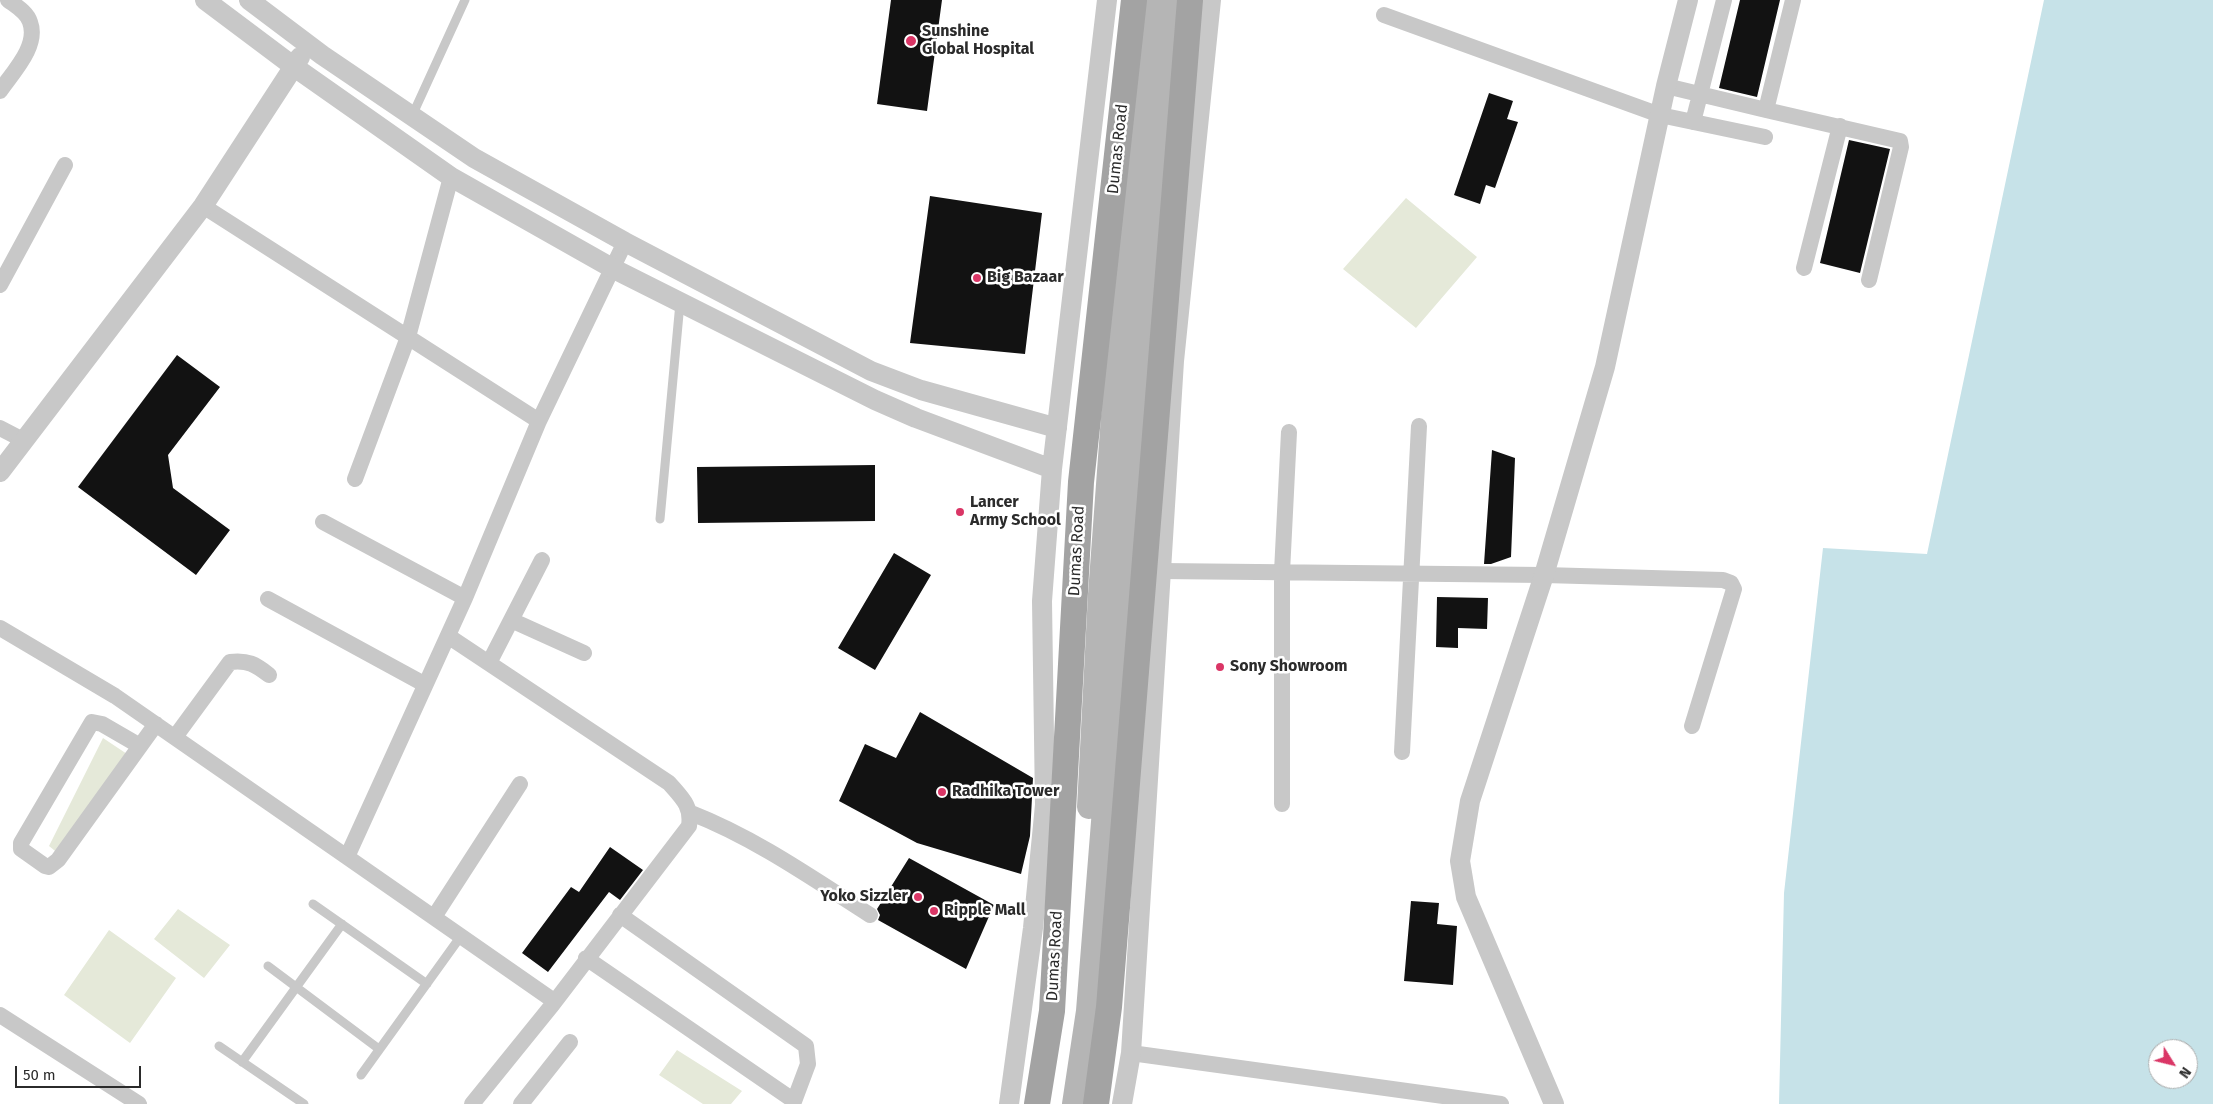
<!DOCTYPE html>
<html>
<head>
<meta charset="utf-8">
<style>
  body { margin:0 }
  #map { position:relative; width:2213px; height:1104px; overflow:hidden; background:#fff; font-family:"Fira Sans",sans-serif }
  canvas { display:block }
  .north { position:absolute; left:2148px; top:1039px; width:50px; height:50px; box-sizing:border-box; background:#fff; border:1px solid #aaa; border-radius:50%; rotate:126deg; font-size:14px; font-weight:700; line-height:20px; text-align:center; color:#2b2b2b }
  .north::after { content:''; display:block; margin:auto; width:18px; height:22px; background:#da3666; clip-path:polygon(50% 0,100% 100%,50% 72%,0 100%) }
  .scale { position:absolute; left:15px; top:1066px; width:126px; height:22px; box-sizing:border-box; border:2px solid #2b2b2b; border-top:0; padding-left:6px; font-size:15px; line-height:18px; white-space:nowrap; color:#2b2b2b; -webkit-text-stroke:4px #fff; paint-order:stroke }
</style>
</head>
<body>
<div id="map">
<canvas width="2213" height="1104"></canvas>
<div class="north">N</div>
<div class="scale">50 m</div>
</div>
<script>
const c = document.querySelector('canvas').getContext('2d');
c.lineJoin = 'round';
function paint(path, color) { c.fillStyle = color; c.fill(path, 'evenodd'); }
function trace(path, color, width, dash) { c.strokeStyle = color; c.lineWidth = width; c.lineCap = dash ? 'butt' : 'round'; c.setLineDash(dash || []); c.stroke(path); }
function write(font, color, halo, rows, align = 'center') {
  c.font = font + ' "Fira Sans",sans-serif'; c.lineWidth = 5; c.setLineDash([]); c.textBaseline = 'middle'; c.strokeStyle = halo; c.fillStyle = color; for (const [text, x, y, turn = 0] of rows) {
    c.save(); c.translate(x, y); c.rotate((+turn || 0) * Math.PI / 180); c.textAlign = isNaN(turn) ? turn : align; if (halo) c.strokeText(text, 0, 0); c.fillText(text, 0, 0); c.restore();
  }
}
paint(new Path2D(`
  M1406 198 1477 257 1416 328 1343 269Z
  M103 738 127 754 65 859 49 846Z
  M178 909 230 945 204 978 154 939Z
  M109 930 176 978 130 1043 64 995Z
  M677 1050 742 1091 731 1104H703L659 1075Z`), '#e5e9d9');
paint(new Path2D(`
  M2044 0H2213V1104H1779L1784 893 1823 548 1927 554ZM2158 1049H2188V1079H2158Z`), '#c6e2e8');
paint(new Path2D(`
  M891 0H942L927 111 877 104Z
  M1740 0H1780L1757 97 1719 88Z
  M1489 93 1513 101 1507 119 1518 122 1495 188 1486 185 1480 204 1454 195Z
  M1849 140 1890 149 1860 273 1820 263Z
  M930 196 1042 213 1025 354 910 343Z
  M177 355 220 387 168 455 173 488 230 530 196 575 78 487Z
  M1492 450 1515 458 1511 557 1491 564H1484Z
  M875 465V521L698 523 697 467Z
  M894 553 931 575 875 670 838 648Z
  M1437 597 1488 598 1487 629 1458 628V648L1436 647Z
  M920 712 1033 778 1030 836 1021 874 917 843 839 801 865 744 896 758Z
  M610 847 643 870 620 900 609 892 548 972 522 953 571 887 579 892Z
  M909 858 994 905 966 969 878 920 880 915 877 909Z
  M1411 901 1439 903 1437 924 1457 926 1453 985 1404 981Z`), '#121212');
trace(new Path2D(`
  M412 116 465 0
  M660 519 680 303
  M313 904 427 984
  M268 966 379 1049
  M219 1046 304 1104
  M242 1062 342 924
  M361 1075 461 936`), '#c8c8c8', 9);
trace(new Path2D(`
  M1793 0 1766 110 1900 141 1901 147 1869 280
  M1384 15 1660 115 1765 137
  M1666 86 1766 110
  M0 91C13 72 39 46 30 22 27 12 16 6 8 0
  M1693 122 1724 0
  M203 206 539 421
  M1804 268 1840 126
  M0 285 65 165
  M0 428 25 441
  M355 479 408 337 451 177
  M323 522 465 598
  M1161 571 1544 575 1723 580 1731 583 1734 589 1692 726
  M268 599 424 684
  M511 620 584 653
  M0 628 115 696 347 857
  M448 636 669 783C682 798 692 806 689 826L553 1004 472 1104
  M489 663 542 560
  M175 737 230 662C248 660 255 664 269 675
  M140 746 102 724 92 722 21 843V849L45 866 49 867 58 860 156 724
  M1402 752 1419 426
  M1282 804V572L1289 432
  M691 813C755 838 812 878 870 915
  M620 915 806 1046 808 1064 793 1104
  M434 917 520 784
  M586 958 793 1100
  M554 1001 347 857 465 598 539 421 625 242
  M0 1015 139 1104
  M1131 1053 1501 1104
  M521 1104 570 1042`), '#c8c8c8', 16);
trace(new Path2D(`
  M205 0 293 66 451 177 612 268 875 400 916 418 1052 469
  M249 0 322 55 474 158 625 242 871 371 921 390 1057 428
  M0 472 203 206 300 57
  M1009 1104 1033 928 1045 805 1042 601 1052 469 1107 0
  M1122 1104 1131 1053 1174 361 1211 0
  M1554 1104 1466 897 1460 861 1470 801 1544 575 1605 367 1666 86 1688 0`), '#c8c8c8', 20);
trace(new Path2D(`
  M1089 807 1100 594 1122 293 1154 0
  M1074 1104 1088 1011 1149 243 1174 0`), '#b5b5b5', 24);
trace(new Path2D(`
  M1037 1104 1052 1011 1081 482 1134 0
  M1096 1104 1109 1007 1190 0`), '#a3a3a3', 26);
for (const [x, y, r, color] of [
  [911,41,6,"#da3666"],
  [977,278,5,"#da3666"],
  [960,512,5,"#da3666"],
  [1220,667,5,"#da3666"],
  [942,792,5,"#da3666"],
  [918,897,5,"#da3666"],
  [934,911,5,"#da3666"]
]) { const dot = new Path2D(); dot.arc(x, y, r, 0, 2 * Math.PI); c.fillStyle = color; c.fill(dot); trace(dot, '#fff', 2); }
write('bold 16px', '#2b2b2b', '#fff', [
  ["Sunshine",922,32],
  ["Global Hospital",922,50],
  ["Big Bazaar",987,278],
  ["Lancer",970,503],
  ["Army School",970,521],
  ["Sony Showroom",1230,667],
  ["Radhika Tower",952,792],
  ["Yoko Sizzler",908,897,"right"],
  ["Ripple Mall",944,911]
], 'left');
write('16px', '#2b2b2b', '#fff', [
  ["Dumas Road",1118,149,-84],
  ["Dumas Road",1077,551,-87],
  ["Dumas Road",1055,956,-87]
]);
</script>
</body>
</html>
